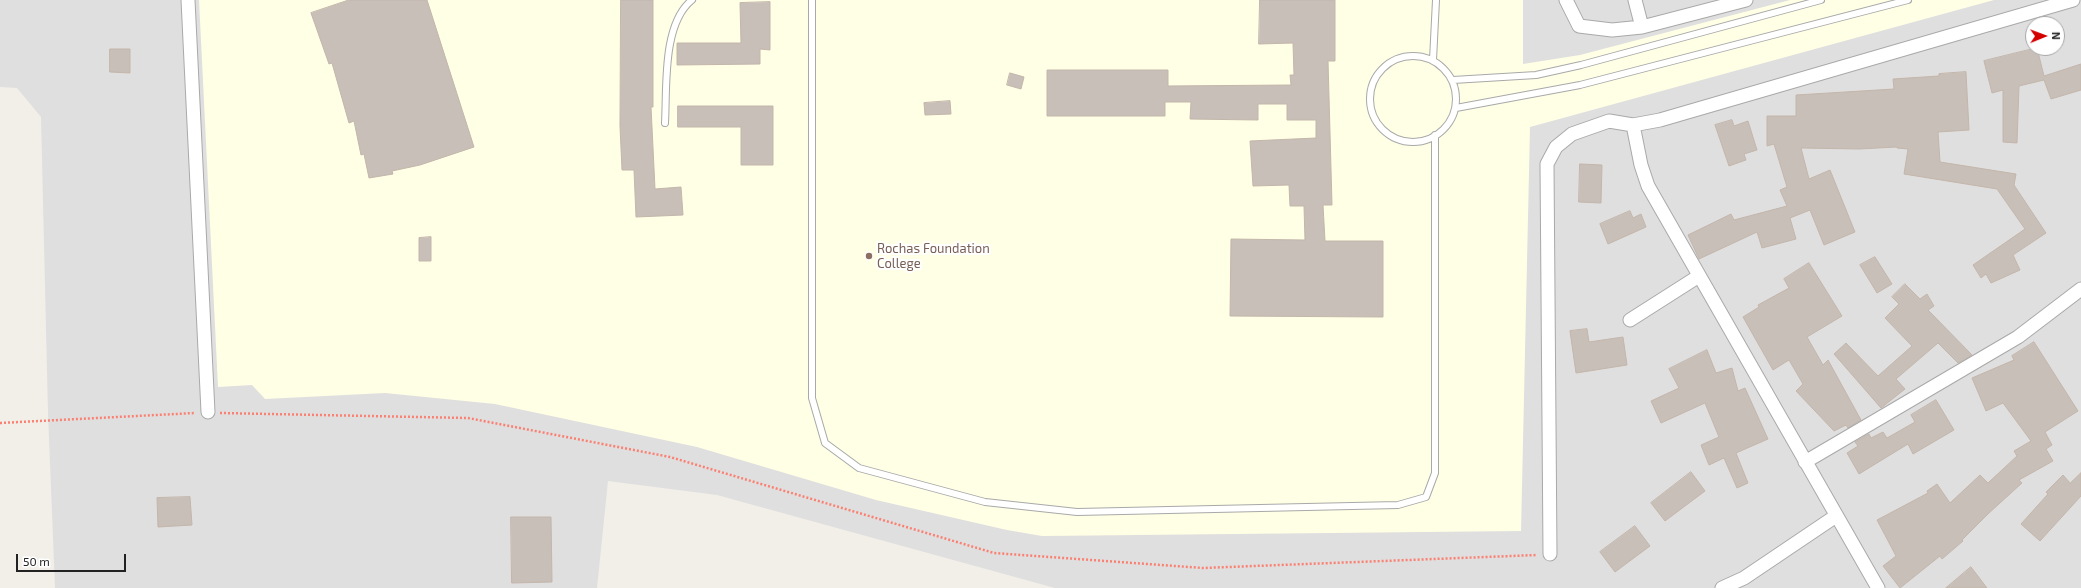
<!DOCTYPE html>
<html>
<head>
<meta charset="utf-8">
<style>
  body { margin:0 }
  #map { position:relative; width:2081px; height:588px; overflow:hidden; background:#f2efe9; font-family:"Exo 2",sans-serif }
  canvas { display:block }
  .north { position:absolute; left:2025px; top:16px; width:40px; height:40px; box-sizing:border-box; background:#fff; border:1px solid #a7a7a7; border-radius:50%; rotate:89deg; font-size:11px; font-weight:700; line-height:16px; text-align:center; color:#222 }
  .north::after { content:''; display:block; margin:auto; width:14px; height:18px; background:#d40000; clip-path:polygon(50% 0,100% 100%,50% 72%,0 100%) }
  .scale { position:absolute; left:16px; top:554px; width:110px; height:18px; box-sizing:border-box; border:2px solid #222; border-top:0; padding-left:5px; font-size:12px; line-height:14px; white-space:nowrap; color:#222; -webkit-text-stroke:3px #fff; paint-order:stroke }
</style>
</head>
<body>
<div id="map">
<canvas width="2081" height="588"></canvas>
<div class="north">N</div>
<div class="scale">50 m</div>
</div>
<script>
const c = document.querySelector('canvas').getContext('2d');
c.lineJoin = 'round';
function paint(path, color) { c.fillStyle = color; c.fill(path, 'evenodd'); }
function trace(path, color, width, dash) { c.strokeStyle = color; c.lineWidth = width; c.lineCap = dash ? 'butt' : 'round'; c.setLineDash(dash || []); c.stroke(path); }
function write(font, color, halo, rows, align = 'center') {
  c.font = font + ' "Exo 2",sans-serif'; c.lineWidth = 4; c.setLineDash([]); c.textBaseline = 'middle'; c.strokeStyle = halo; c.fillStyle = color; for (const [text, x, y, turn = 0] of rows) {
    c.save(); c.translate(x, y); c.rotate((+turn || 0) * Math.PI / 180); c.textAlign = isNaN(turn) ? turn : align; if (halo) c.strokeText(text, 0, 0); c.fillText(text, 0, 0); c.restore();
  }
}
paint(new Path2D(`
  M0 0H2081V588H1055L717 495 608 481 597 588H55L48 413 41 117 17 88 0 87ZM2033 24H2057V48H2033Z`), '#e0dfdf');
paint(new Path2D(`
  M199 0H1523V64L1580 55 1790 0H1994L1530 127 1521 531 1042 536 1007 530 876 500 697 447 495 404 385 393 265 399 252 385 218 387Z`), '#ffffe5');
const building = new Path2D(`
  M349 0H427L474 147 420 165 392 171 393 174 369 178 364 154 361 155 354 121 349 123 332 63 329 64 311 13Z
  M621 0H653V107H651L655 189 681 187 683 215 636 217 634 170H622L620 126Z
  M1260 0H1335V61H1328L1332 205H1323L1325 241H1383V317L1230 316 1231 239 1305 240 1304 206H1290L1289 185 1253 186 1250 141 1316 138V120H1287V104H1258V120L1190 119 1191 102H1165V116H1047V70H1168V86L1291 85 1290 75H1294L1293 43 1259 44Z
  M770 2V50L760 49V64L677 65V43H741L740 3Z
  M2037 48 2044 76 2081 64V90L2051 99 2044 80 2019 86 2017 143 2003 142V90L1992 93 1984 61Z
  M110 49H130V73L110 72Z
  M1966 72 1969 130 1938 132 1940 162 2016 174 2014 185 2046 233 2013 255 2020 270 1991 283 1986 274 1981 278 1973 265 2025 229 1997 189 1904 174 1908 149 1897 148V147L1859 149 1801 148 1809 179 1830 170 1855 232 1824 245 1810 210 1790 218 1796 239 1762 248 1757 232 1699 259 1688 235 1731 214 1734 220 1787 206 1780 190 1787 187 1774 144 1767 146V116H1796V95L1894 89 1893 79 1939 76V74Z
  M1010 73 1024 77 1021 89 1007 85Z
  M950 101 951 114 925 115 924 103Z
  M678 106H773V165H741V127H678Z
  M1732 120 1734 126 1748 121 1757 150 1744 154 1746 160 1729 166 1715 125Z
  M1580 164 1602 165 1601 203 1579 202Z
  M1630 211 1633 218 1641 214 1646 227 1608 244 1600 224Z
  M431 237V261H419V238Z
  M1875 257 1892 284 1877 293 1860 265Z
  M1809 263 1842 316 1807 337 1823 365 1828 360 1861 420 1848 428 1846 425 1834 431 1796 391 1803 384 1789 360 1773 370 1743 317 1759 307 1758 305 1789 288 1784 279Z
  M1905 284 1920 299 1927 294 1934 306 1928 310 1972 355 1958 363 1938 343 1896 379 1905 389 1881 408 1834 354 1846 343 1878 376 1912 346 1885 318 1899 304 1892 297Z
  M1587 329 1589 342 1623 337 1627 365 1576 373 1570 331Z
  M2034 342 2078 411 2045 432 2052 445 2046 449 2053 461 2019 480 2022 483 1989 513 1962 540 1963 541 1942 559 1940 556 1900 588 1883 566 1896 556 1877 520 1928 493 1927 491 1937 484 1950 503 1980 475 1988 483 2017 456 2014 451 2031 441 2003 403 1986 411 1972 378 2014 360 2012 356Z
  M1707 350 1716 373 1732 368 1738 391 1745 388 1768 439 1736 453 1748 483 1737 488 1724 458 1709 465 1701 445 1719 437 1705 403 1661 423 1651 401 1679 388 1669 369Z
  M1936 400 1954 430 1913 454 1908 444 1859 474 1847 453 1858 446 1855 442 1869 434 1871 438 1883 432 1887 438 1915 422 1911 415Z
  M1691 472 1705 491 1665 521 1651 503Z
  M2081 473V496L2040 541 2021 524 2048 494 2046 492 2063 475 2070 483Z
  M190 497 192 525 158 527 157 498Z
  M511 517H551L552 582 512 583Z
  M1635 526 1650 546 1615 572 1600 552Z
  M1971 567 1987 588H1946Z`);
paint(building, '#c7bfb8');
trace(building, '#c4b6ab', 1);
const lane = new Path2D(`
  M812 0V398L825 443 859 468 985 502 1077 512 1398 505 1426 497 1435 473V135
  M1370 99a43 43 0 1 1 86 0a43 43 0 1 1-86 0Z
  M1433 60 1436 0
  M1453 80 1536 75 1581 65 1821 0
  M1456 108 1580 85 1908 0
  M665 123C667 88 662 24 692 0`);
const street = new Path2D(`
  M188 0 208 412
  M1566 0 1579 26 1612 30 1642 27 1746 0
  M1635 0 1642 27
  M1633 125 1641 165 1648 186 1878 588
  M1630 320 1699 276
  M1805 462 2018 337 2081 289
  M1550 554 1547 164 1556 147 1572 134 1609 121 1633 125 1660 120 2073 0
  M1722 588 1744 578 1836 516`);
trace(lane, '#a9a9a9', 8);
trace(street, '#a9a9a9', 15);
trace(new Path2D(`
  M220 413 468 418 670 457 994 553 1203 568 1537 555
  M0 423 195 413`), '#fa8072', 2.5, [2, 2]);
trace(lane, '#fff', 6);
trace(street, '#fff', 13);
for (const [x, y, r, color] of [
  [869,256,4,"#8d6e63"]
]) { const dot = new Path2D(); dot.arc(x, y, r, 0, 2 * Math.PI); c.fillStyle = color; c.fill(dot); trace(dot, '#fff', 1.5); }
write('13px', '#785e54', '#fff', [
  ["Rochas Foundation",877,249],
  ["College",877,264]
], 'left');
</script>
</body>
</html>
